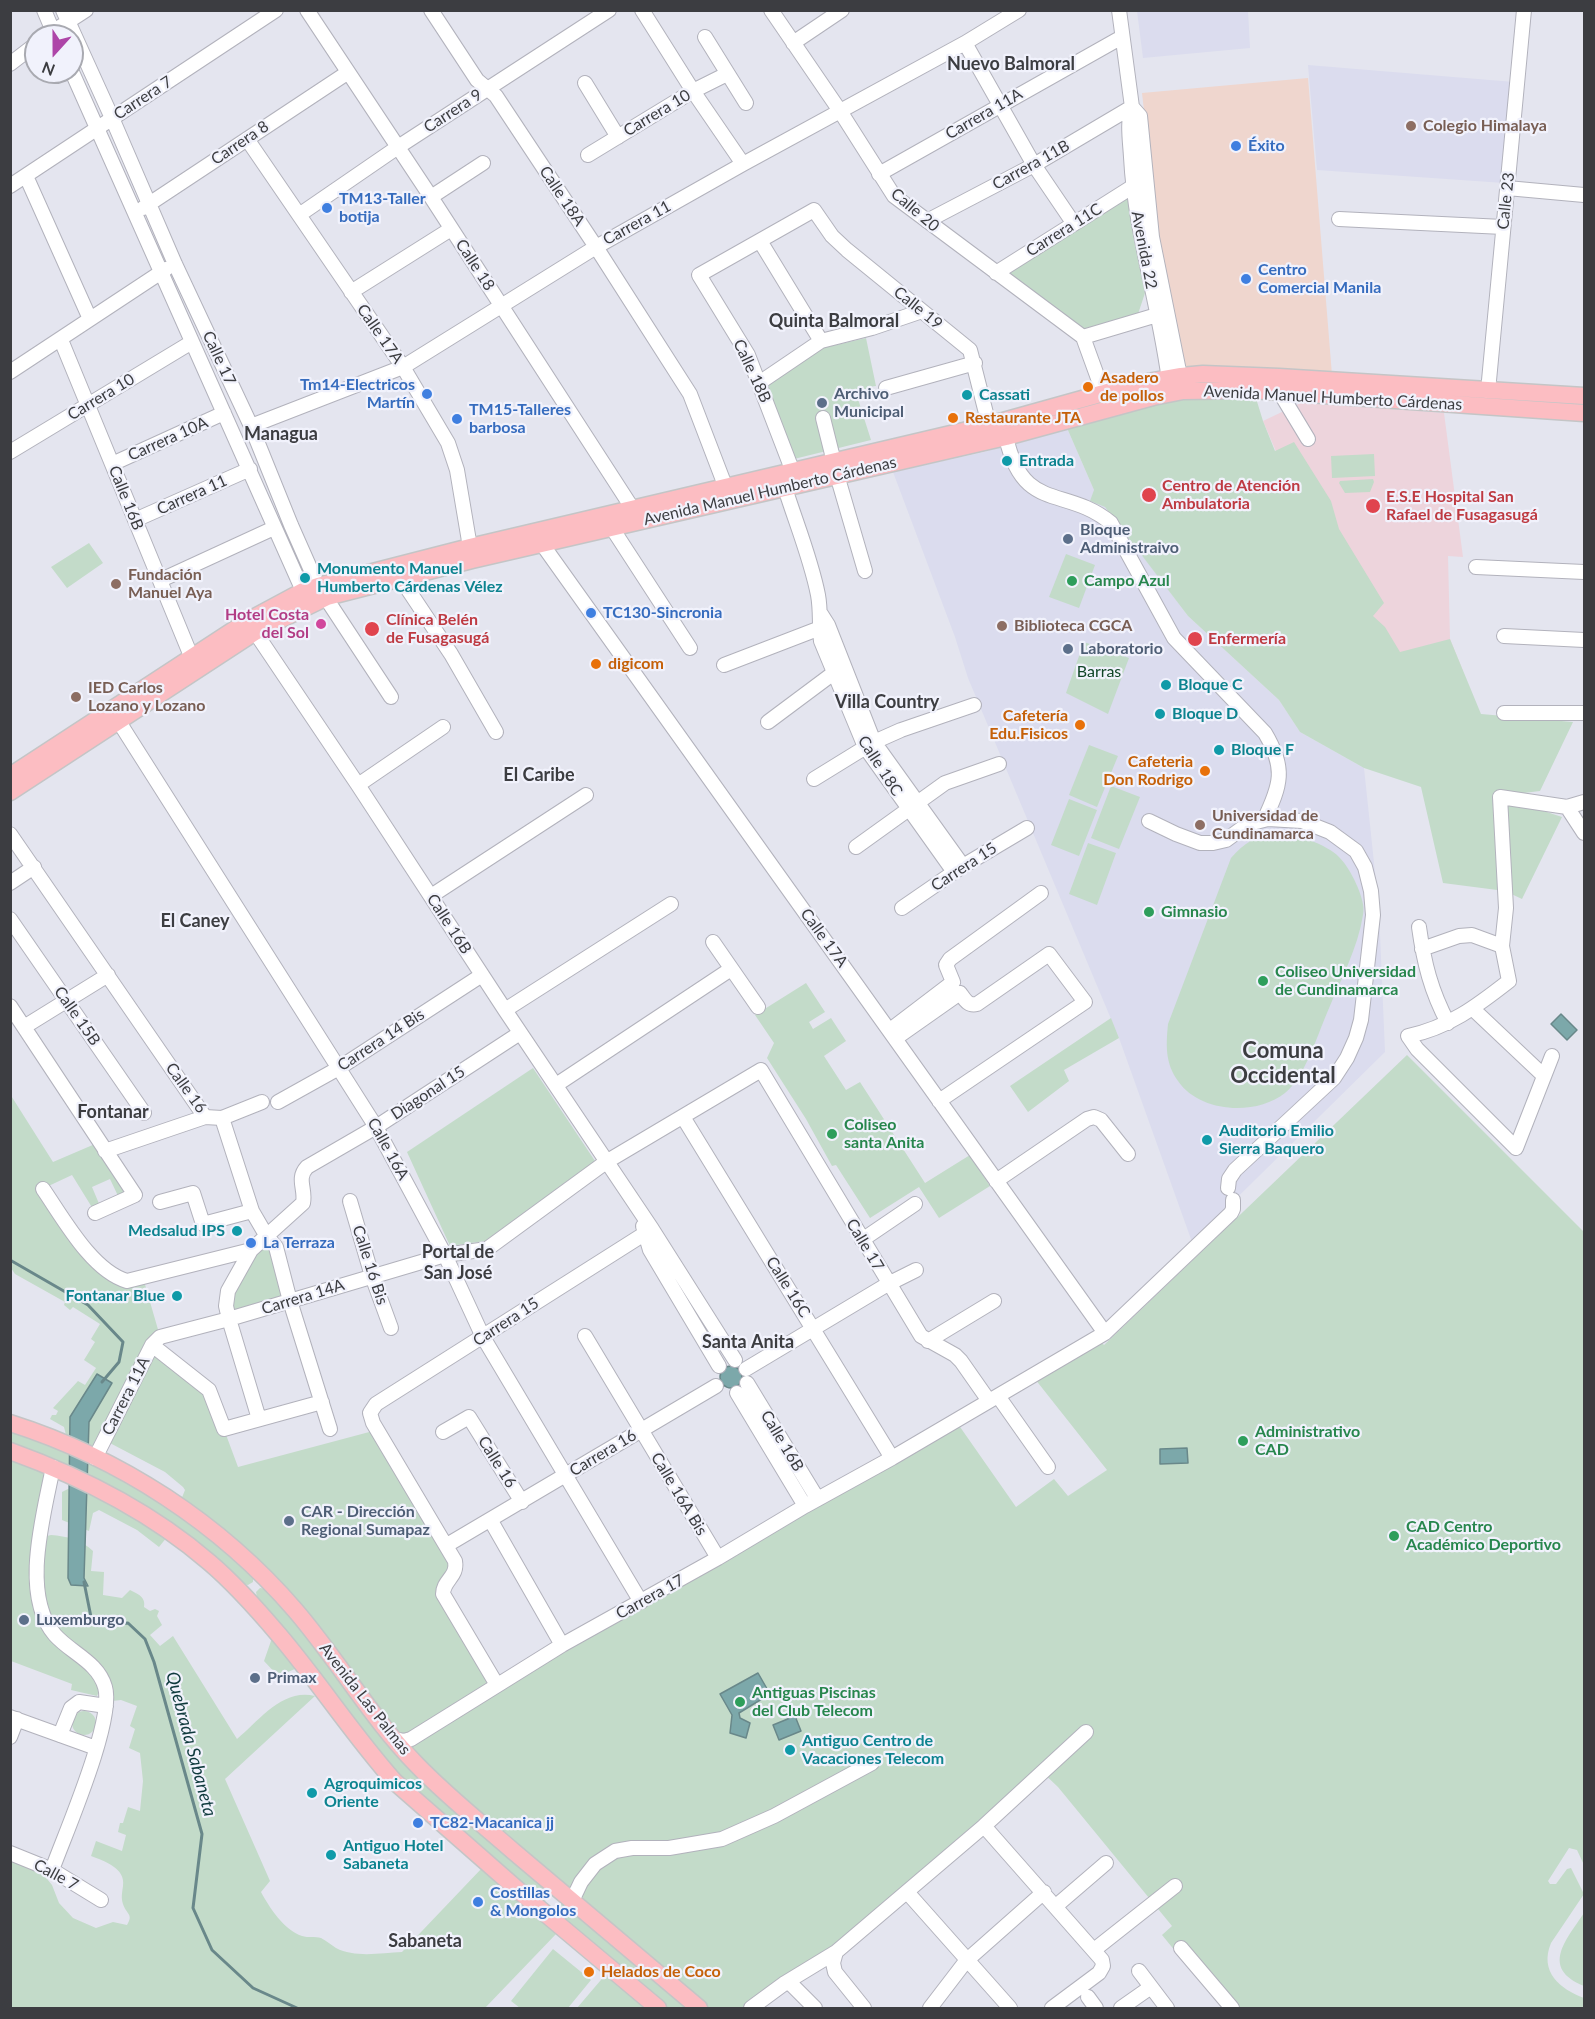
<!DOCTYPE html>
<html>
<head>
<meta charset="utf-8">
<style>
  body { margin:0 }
  #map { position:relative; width:1595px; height:2019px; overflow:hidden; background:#e4e5ef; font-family:Lato,sans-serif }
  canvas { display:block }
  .frame { position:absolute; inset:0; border:12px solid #3c3d41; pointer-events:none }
  .north { position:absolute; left:24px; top:24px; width:60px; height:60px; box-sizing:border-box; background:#f1f2fc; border:2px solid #a9aab1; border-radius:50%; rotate:201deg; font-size:16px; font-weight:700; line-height:24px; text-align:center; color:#3c3d41 }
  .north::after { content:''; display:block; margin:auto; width:21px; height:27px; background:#ae45a8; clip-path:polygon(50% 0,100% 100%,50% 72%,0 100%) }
</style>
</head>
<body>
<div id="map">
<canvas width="1595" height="2019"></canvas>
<div class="frame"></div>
<div class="north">N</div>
</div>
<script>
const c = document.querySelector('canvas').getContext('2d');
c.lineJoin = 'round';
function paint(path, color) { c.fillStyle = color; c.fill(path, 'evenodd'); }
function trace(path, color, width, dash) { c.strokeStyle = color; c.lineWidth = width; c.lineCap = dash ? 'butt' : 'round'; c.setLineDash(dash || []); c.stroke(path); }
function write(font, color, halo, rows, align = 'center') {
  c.font = font + ' Lato,sans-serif'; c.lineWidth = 4.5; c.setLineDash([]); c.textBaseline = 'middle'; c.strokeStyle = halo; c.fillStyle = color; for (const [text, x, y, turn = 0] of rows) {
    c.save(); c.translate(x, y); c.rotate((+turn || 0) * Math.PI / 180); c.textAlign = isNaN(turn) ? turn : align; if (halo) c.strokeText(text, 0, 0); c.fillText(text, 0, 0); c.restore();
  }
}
paint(new Path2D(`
  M1308 78 1332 375 1184 371 1157 224 1142 93Z`), '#efd6ce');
paint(new Path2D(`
  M1137 11H1248L1250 48 1143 58Z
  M1308 65 1514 82 1504 183 1317 170Z
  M1067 428 1094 490 1188 616 1279 700 1300 732 1364 768 1379 910 1385 1052 1192 1242 1119 1038 968 678 955 637 893 472 984 452Z`), '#dbdcee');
paint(new Path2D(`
  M1305 401 1444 413 1463 557 1448 556 1450 639 1463 671 1328 679 1278 456 1263 421Z`), '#edd4dc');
paint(new Path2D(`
  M1127 195 1134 240 1145 293 1137 317 1084 333 1003 274Z
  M866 338 876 386 868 387 870 396 858 399 871 440 794 459 766 385 818 349Z
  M1255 395 1263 421 1275 451 1294 442 1331 501 1339 529 1384 603 1373 616 1385 627 1400 652 1450 639 1481 714 1573 722 1540 791 1507 795V799L1562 817 1522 899 1505 891 1443 883 1421 787 1364 768 1300 732 1279 700 1188 616 1105 507 1090 501 1094 490 1067 428 1172 398Z
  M1374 454 1375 476 1332 478 1331 456Z
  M1373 479 1374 482 1370 492 1345 493 1339 483 1340 481Z
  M89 543 103 563 67 588 51 567Z
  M1066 554 1095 565 1079 608 1049 597Z
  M1084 642 1129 658 1108 714 1066 693Z
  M1089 745 1118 756 1097 807 1069 795Z
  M1111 786 1140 797 1119 849 1091 838Z
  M1069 799 1097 810 1079 856 1051 845Z
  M1277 831C1294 834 1327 844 1339 857 1347 865 1354 878 1358 888 1361 896 1365 906 1363 915 1358 948 1340 981 1327 1013 1317 1036 1305 1077 1285 1093 1256 1116 1200 1113 1178 1081 1165 1063 1166 1045 1168 1024L1231 858C1244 843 1257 835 1277 831Z
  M1088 843 1116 853 1097 905 1069 894Z
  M806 983 825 1012 809 1022 813 1029 831 1018 846 1041 824 1056 846 1090 860 1082 925 1183 970 1155 990 1186 939 1218 919 1187 870 1218 836 1165 832 1166 806 1119 767 1058 774 1043 755 1015Z
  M1111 1018 1119 1038 1064 1070 1069 1081 1028 1112 1010 1086Z
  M1407 1055 1584 1232V1865L1577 1850 1569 1848 1548 1881 1550 1884H1556L1567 1869 1571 1868 1584 1894 1551 1943C1539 1972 1560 1989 1584 1998V2008H1222L1162 1935 1172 1926 1058 1787 1039 1769 832 1951 747 2008H709L448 1786 411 1747 413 1743 564 1649 958 1424 1016 1507 1054 1479 1068 1496 1107 1470 1035 1379 1101 1342 1104 1345Z
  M533 1068 595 1161 485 1241 450 1246 407 1152Z
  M10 1094 53 1162 95 1144 129 1194 119 1198 110 1179 92 1187 100 1206 93 1209 72 1175 40 1190 103 1274 144 1281 159 1333 95 1451 66 1435 64 1427 50 1419 52 1415H56L58 1411 53 1408 78 1381 85 1385 96 1368 84 1360 95 1342 91 1339 100 1324 73 1307 70 1310 64 1305 65 1302 15 1274 11 1268Z
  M266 1239 273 1248 287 1299 231 1316V1291Z
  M153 1352 206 1392 225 1432 238 1467 373 1431 452 1566 442 1580 491 1684 410 1735 402 1736 372 1700 181 1500 185 1490 183 1487 165 1472 108 1442Z
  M10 1430 71 1454V1467L11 1445Z
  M10 1458 48 1472 40 1621C54 1634 110 1677 97 1696L71 1690 72 1684 11 1661Z
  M88 1461 137 1486 221 1546 253 1577V1582L248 1585 243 1584 87 1475Z
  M70 1488 92 1493 167 1537 159 1547 137 1530 99 1510 93 1513 89 1531 62 1520V1492Z
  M51 1535C66 1536 82 1540 93 1551L91 1571 104 1572 103 1595 122 1598 130 1590C138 1594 146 1597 144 1607L150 1611 155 1609 159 1611 157 1616 162 1625 150 1635 160 1646 173 1636 237 1739C259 1721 282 1688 315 1696L225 1779 270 1881 261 1892C269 1907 284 1930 302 1936 308 1938 315 1936 321 1938 327 1941 331 1945 336 1948 355 1958 381 1953 402 1952L482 1868 557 1933 485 2008H11V1859L43 1874 52 1885 59 1903 73 1918 96 1928 113 1922 127 1925C134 1914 126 1914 123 1904 121 1898 122 1893 123 1886 126 1868 104 1861 91 1856L96 1841 122 1851 126 1835 118 1832 120 1823H123L128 1807 140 1811 143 1781 140 1753 129 1748 135 1729 130 1726 137 1706 121 1700 112 1701 59 1634 41 1596 43 1537Z
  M260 1588 266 1589 291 1613 345 1686 550 1892 549 1899 542 1902 399 1777 258 1602 256 1592Z
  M272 1638 295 1669 278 1676 264 1661Z
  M72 1723a12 12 0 1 1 24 0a12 12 0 1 1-24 0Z
  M559 1904H563L689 2008H667L570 1926 555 1912Z
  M1584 1913V1986C1540 1968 1566 1940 1584 1913Z
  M553 1949 591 1980 568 2008H520L511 2001Z
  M606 1974 647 2008H577Z`), '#c3dbc9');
const water = new Path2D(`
  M1561 1014 1577 1030 1567 1040 1551 1024Z
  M720 1377a11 11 0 1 1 22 0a11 11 0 1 1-22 0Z
  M97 1374 112 1383 89 1422 84 1578 88 1586 71 1585 68 1578 70 1417Z
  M1187 1448 1188 1463 1160 1464V1449Z
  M758 1673 770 1694 739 1713 740 1718 750 1723 746 1738 730 1733 732 1715 720 1694Z
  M795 1716 801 1731 779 1740 773 1725Z`);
paint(water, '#7ca8aa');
trace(water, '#69888a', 1.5);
trace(new Path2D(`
  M10 1260 88 1305 123 1342 119 1362 102 1382
  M84 1582 91 1617 104 1624 128 1623 145 1639 154 1662 202 1834 193 1908 212 1950 253 1988 297 2008`), '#69888a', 3);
const minor = new Path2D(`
  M44 10 55 36
  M63 10 112 118 175 264 251 426 291 525 318 586 391 697
  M307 10 431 197 638 517
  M431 10 477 80 496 96 596 247 690 394 726 488
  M642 10 693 91 743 164
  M771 10 840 111 894 196 1083 337 1103 392
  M1119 10 1132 107C1127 123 1130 140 1131 157 1135 235 1161 310 1170 388
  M46 36 86 10
  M705 37 746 103
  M793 43 842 10
  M965 43 1034 165 1074 224
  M10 64 36 44
  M72 72 303 591 309 599
  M585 83 618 137
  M1132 107 1140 116 1152 237 1182 386
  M247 139 403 367 448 443 457 470 470 547
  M588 155 693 91 727 74
  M879 174 1122 37
  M26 176 90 319
  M10 186 276 10
  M1507 188 1584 195
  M431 197 483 163
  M143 208 347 73
  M299 215 398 147 609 10
  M1339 219 1503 227
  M927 221 1034 165 1132 107
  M760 241 821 341
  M996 273 1132 187
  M351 292 451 229
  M1083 337 1157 315
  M61 340 191 656
  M10 372 166 269
  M759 383 821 341 872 328 922 311
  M1279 385V391L1308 439
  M886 388 975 363
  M1488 391 1524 10
  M823 418 834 462
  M251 426 403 367 596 247 743 164 965 43 1019 10
  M1006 437C1023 514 1065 485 1111 523L1174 638 1265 733C1286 768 1281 785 1264 820
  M10 452 192 342
  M112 464 224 413
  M793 472 748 355 699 275 814 210 832 236 847 250 970 350 989 425
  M837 475 865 571
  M785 488C796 523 811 559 818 595 821 611 819 626 821 641L865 747 954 872
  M135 520 250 469
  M612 528 690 648
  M542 544 1105 1333
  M1476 567 1584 572
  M401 579 451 654 496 732
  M161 580 274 528
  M821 614 828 625 874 742 963 866
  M255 632 358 785 505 1010 652 1229 735 1360
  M1504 636 1584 640
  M724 665 828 625
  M1504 713H1584
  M114 714 376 1127 445 1255 483 1337 641 1602
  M768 722 839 669
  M814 779 874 742 901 730 974 705
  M358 785 443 727
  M1567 807 1584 833
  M1149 821 1176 834 1200 843H1213L1226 840 1248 824 1268 819 1302 821 1330 832 1356 851 1365 867 1371 891 1373 915 1361 1020 1356 1038 1347 1058 1334 1078 1235 1170 1229 1179 1228 1188
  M10 834 205 1117 222 1118 252 1211 266 1235 276 1247 290 1301 330 1429
  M856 847 945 783 999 764
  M10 883 34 867
  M431 896 586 795
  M902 908 963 866 1027 828
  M10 919 144 1113
  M1419 927C1424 963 1431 991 1448 1023
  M713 942 758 1007
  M1422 949 1459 936 1472 935 1502 946
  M10 1006 135 1195 95 1213
  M1473 1009 1544 1076
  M505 1010 671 904
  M24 1027 108 975
  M890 1030 953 982 946 965 950 959 1041 893
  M896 1038 960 993C965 1000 968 1006 977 1004L1049 954 1085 1002 939 1101
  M1552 1056 1516 1148 1417 1049 1408 1036C1448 1028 1477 1006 1509 981L1502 946 1506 908 1500 797 1567 807 1584 802
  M556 1085 731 969
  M278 1102 339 1068 482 975
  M683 1117 892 1458
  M222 1118 262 1102
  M105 1151 205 1117
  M996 1181 1087 1119 1094 1117 1101 1120 1128 1154
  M43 1189C63 1218 92 1271 127 1281L251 1250
  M350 1201 372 1276 391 1328
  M160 1202 193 1193 203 1224 252 1211
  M643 1226 650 1250 719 1366
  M862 1240 915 1204
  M585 1336 718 1558
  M928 1341 994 1301
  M152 1345 209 1390 224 1429 322 1402
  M746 1369 888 1284 916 1270
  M747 1383 817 1498
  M737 1393 805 1506
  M998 1396 1048 1467
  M259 1419 229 1319 226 1306 228 1291 251 1250 303 1203C306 1189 296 1179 307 1167L376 1127 520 1033
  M443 1432 469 1417 522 1502
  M95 1458 152 1345 160 1337 229 1319 445 1255 487 1249 606 1162 761 1070 921 1336 955 1355 961 1361 989 1401
  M491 1521 562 1645
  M447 1545 716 1386
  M497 1685 443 1594C443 1580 458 1577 455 1561L373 1423 370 1413 376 1404 652 1229
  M10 1717 96 1748
  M60 1735 71 1708 79 1702 106 1706
  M10 1737 17 1719
  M395 1739 404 1741 411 1739 562 1645 718 1558 805 1506 892 1458 1105 1333 1231 1213 1233 1209V1200
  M984 1826 1102 1960 1103 1966 1099 1973 1052 2008
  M10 1853 52 1870 101 1900
  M52 1870C65 1834 115 1720 105 1687 98 1662 71 1653 55 1635 20 1595 44 1514 53 1467
  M907 1892 1010 2008
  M572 1901 581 1882 595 1864 615 1851 632 1848H669L722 1839 774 1816 872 1763
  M1056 1906 1106 1863
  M1181 1948 1232 2008
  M1094 1950 1175 1886
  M1139 1971 1167 2008
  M785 1983 836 1952
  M1088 1997 1096 2008
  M751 2008 785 1983 791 1984 815 2008
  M864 2008 835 1972 833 1963 836 1952 984 1826 1086 1732
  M930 2008 966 1961 1044 1892
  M1121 2008 1151 1987`);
const major = new Path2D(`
  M10 776 249 620 303 591 318 586 470 547 989 425 1136 384 1181 376 1203 374 1279 377 1584 396
  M10 792 255 632 327 597 472 560 1006 437 1153 397 1183 391 1251 390 1584 413
  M10 1423C120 1458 220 1523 295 1610 338 1660 371 1718 417 1765 447 1796 481 1823 513 1851 575 1904 637 1956 699 2008
  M10 1451C82 1477 151 1512 209 1562 235 1584 257 1609 279 1635 319 1682 353 1735 395 1782L534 1904 658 2008`);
trace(minor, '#b2b2bc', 16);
trace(major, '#c4c5c6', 19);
trace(minor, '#fff', 14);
trace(major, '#fcbdc2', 16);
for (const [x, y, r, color] of [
  [1411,126,6,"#8d6e63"],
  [1236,146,6,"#3f7fe0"],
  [327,208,6,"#3f7fe0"],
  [1246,279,6,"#3f7fe0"],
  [1088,387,6,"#e8710a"],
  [427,394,6,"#3f7fe0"],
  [967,395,6,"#0f9aa8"],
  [822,403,6,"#5c6f8a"],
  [953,418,6,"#e8710a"],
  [457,419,6,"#3f7fe0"],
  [1007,461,6,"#0f9aa8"],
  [1149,495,8,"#e0444e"],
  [1373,506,8,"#e0444e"],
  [1068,539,6,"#5c6f8a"],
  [305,578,6,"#0f9aa8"],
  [1072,581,6,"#2e9e5b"],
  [116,584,6,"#8d6e63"],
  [591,613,6,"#3f7fe0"],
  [321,624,6,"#d1479c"],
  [1002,626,6,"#8d6e63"],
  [372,629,8,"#e0444e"],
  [1195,639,8,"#e0444e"],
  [1068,649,6,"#5c6f8a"],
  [596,664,6,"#e8710a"],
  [1166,685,6,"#0f9aa8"],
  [76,697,6,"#8d6e63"],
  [1160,714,6,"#0f9aa8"],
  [1080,725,6,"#e8710a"],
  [1219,750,6,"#0f9aa8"],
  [1205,771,6,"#e8710a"],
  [1200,825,6,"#8d6e63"],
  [1149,912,6,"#2e9e5b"],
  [1263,981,6,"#2e9e5b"],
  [832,1134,6,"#2e9e5b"],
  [1207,1140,6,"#0f9aa8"],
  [237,1231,6,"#0f9aa8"],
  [251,1243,6,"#3f7fe0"],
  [177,1296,6,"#0f9aa8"],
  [1243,1441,6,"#2e9e5b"],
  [289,1521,6,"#5c6f8a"],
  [1394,1536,6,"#2e9e5b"],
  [24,1620,6,"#5c6f8a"],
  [255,1678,6,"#5c6f8a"],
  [740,1702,6,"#2e9e5b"],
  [790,1750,6,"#0f9aa8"],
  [312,1793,6,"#0f9aa8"],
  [418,1823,6,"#3f7fe0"],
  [331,1855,6,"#0f9aa8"],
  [478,1902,6,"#3f7fe0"],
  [589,1972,6,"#e8710a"]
]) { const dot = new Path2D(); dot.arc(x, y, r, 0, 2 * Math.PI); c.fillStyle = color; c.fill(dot); trace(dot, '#f1f2fc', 2); }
write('16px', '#3c3d41', '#f1f2fc', [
  ["Carrera 7",143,98,-33],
  ["Carrera 9",453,111,-33],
  ["Carrera 10",657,113,-31],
  ["Carrera 11A",984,114,-30],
  ["Carrera 8",240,143,-34],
  ["Carrera 11B",1031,165,-29],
  ["Calle 18A",562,196,56],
  ["Calle 23",1506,201,-84],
  ["Calle 20",915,210,40],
  ["Carrera 11",637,223,-29],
  ["Carrera 11C",1064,230,-32],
  ["Avenida 22",1144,250,79],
  ["Calle 18",475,265,57],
  ["Calle 19",918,308,39],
  ["Calle 17A",380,334,55],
  ["Calle 17",219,358,65],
  ["Calle 18B",752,371,65],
  ["Carrera 10",101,397,-31],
  ["Avenida Manuel Humberto Cárdenas",1333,398,3],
  ["Carrera 10A",168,439,-24],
  ["Avenida Manuel Humberto Cárdenas",770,491,-13],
  ["Carrera 11",192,495,-24],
  ["Calle 16B",126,498,68],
  ["Calle 18C",880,766,57],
  ["Carrera 15",964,867,-33],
  ["Calle 16B",449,924,57],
  ["Calle 17A",824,938,54],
  ["Calle 15B",77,1016,55],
  ["Carrera 14 Bis",381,1040,-33],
  ["Calle 16",186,1088,54],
  ["Diagonal 15",428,1093,-33],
  ["Calle 16A",388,1149,61],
  ["Calle 17",865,1245,59],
  ["Calle 16 Bis",370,1265,72],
  ["Calle 16C",788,1287,58],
  ["Carrera 14A",303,1297,-17],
  ["Carrera 15",506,1322,-33],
  ["Carrera 11A",126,1396,-63],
  ["Calle 16B",782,1441,59],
  ["Carrera 16",603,1453,-31],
  ["Calle 16",497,1462,58],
  ["Calle 16A Bis",679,1494,59],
  ["Carrera 17",650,1597,-29],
  ["Avenida Las Palmas",365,1699,52],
  ["Calle 7",56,1875,28]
]);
write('bold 16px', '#785e54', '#f1f2fc', [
  ["Colegio Himalaya",1423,126],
  ["Fundación",128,575],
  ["Manuel Aya",128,593],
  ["Biblioteca CGCA",1014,626],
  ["IED Carlos",88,688],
  ["Lozano y Lozano",88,706],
  ["Universidad de",1212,816],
  ["Cundinamarca",1212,834]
], 'left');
write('bold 16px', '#366cbe', '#f1f2fc', [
  ["Éxito",1248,146],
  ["TM13-Taller",339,199],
  ["botija",339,217],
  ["Centro",1258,270],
  ["Comercial Manila",1258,288],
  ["Tm14-Electricos",415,385,"right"],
  ["Martín",415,403,"right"],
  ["TM15-Talleres",469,410],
  ["barbosa",469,428],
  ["TC130-Sincronia",603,613],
  ["La Terraza",263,1243],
  ["TC82-Macanica jj",430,1823],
  ["Costillas",490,1893],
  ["& Mongolos",490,1911]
], 'left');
write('bold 16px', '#c56008', '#f1f2fc', [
  ["Asadero",1100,378],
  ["de pollos",1100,396],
  ["Restaurante JTA",965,418],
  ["digicom",608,664],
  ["Cafetería",1068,716,"right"],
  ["Edu.Fisicos",1068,734,"right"],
  ["Cafeteria",1193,762,"right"],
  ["Don Rodrigo",1193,780,"right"],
  ["Helados de Coco",601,1972]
], 'left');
write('bold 16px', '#4e5e75', '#f1f2fc', [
  ["Archivo",834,394],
  ["Municipal",834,412],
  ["Bloque",1080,530],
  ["Administraivo",1080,548],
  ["Laboratorio",1080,649],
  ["CAR - Dirección",301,1512],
  ["Regional Sumapaz",301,1530],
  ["Luxemburgo",36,1620],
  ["Primax",267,1678]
], 'left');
write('bold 16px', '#0d838f', '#f1f2fc', [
  ["Cassati",979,395],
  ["Entrada",1019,461],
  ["Monumento Manuel",317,569],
  ["Humberto Cárdenas Vélez",317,587],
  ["Bloque C",1178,685],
  ["Bloque D",1172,714],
  ["Bloque F",1231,750],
  ["Auditorio Emilio",1219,1131],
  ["Sierra Baquero",1219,1149],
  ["Medsalud IPS",225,1231,"right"],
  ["Fontanar Blue",165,1296,"right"],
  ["Antiguo Centro de",802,1741],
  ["Vacaciones Telecom",802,1759],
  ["Agroquimicos",324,1784],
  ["Oriente",324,1802],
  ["Antiguo Hotel",343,1846],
  ["Sabaneta",343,1864]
], 'left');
write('bold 16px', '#be3a42', '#f1f2fc', [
  ["Centro de Atención",1162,486],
  ["Ambulatoria",1162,504],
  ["E.S.E Hospital San",1386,497],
  ["Rafael de Fusagasugá",1386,515],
  ["Clínica Belén",386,620],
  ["de Fusagasugá",386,638],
  ["Enfermería",1208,639]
], 'left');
write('bold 16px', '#27864d', '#f1f2fc', [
  ["Campo Azul",1084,581],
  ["Gimnasio",1161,912],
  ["Coliseo Universidad",1275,972],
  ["de Cundinamarca",1275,990],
  ["Coliseo",844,1125],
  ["santa Anita",844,1143],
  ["Administrativo",1255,1432],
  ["CAD",1255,1450],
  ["CAD Centro",1406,1527],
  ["Académico Deportivo",1406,1545],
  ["Antiguas Piscinas",752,1693],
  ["del Club Telecom",752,1711]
], 'left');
write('bold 16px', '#b23c85', '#f1f2fc', [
  ["Hotel Costa",309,615],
  ["del Sol",309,633]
], 'right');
write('16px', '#104526', '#f1f2fc', [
  ["Barras",1099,672]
]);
write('bold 18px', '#3c3d41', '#f1f2fc', [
  ["Nuevo Balmoral",1011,64],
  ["Quinta Balmoral",834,321],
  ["Managua",281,434],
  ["Villa Country",887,702],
  ["El Caribe",539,775],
  ["El Caney",195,921],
  ["Fontanar",113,1112],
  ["Portal de",458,1252],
  ["San José",458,1273],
  ["Santa Anita",748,1342],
  ["Sabaneta",425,1941]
]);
write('italic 18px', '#0f3a3d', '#f1f2fc', [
  ["Quebrada Sabaneta",191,1744,75]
]);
write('bold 22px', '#3c3d41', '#f1f2fc', [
  ["Comuna",1283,1051],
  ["Occidental",1283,1076]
]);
</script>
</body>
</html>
